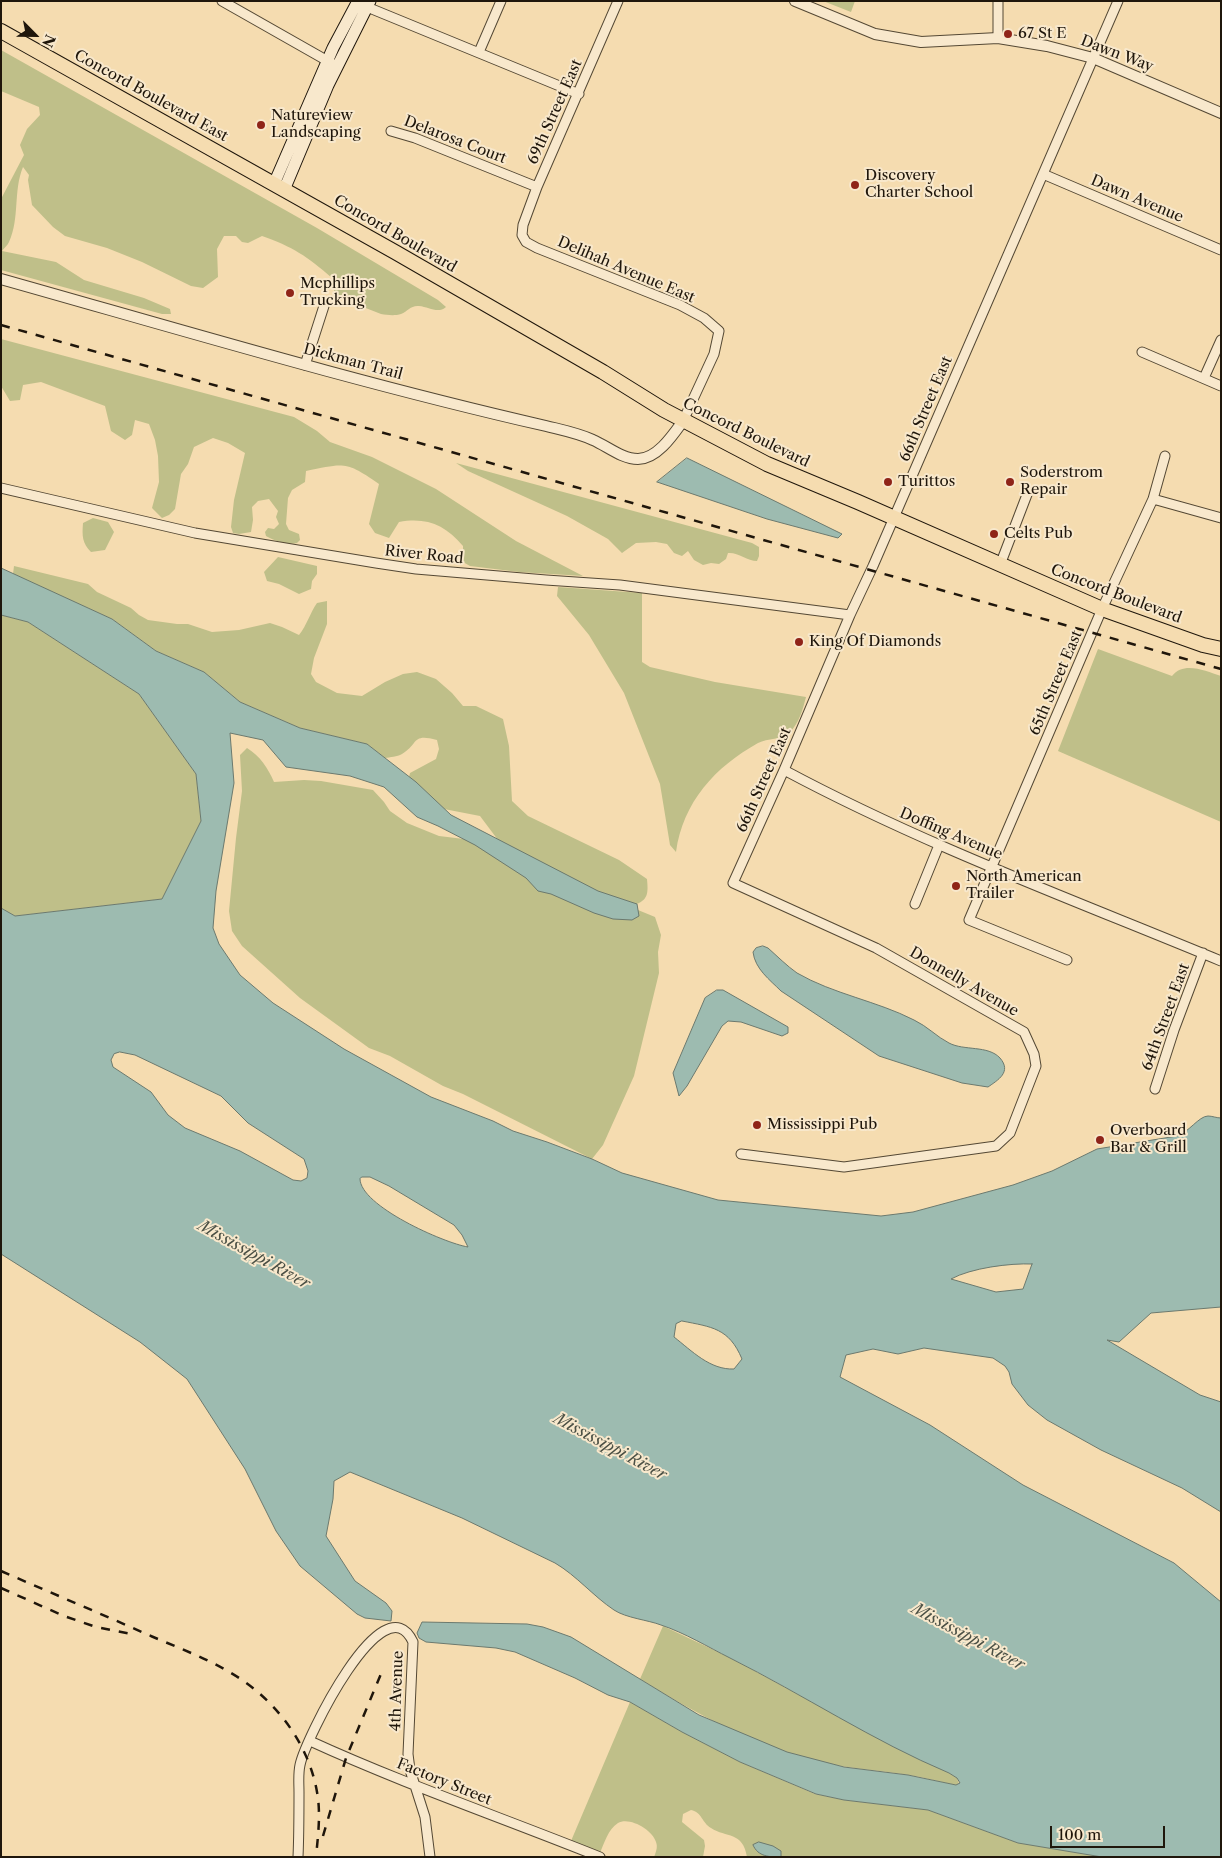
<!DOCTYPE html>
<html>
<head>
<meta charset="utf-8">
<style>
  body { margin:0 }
  #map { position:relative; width:1222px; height:1858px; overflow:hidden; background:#f5dcb0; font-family:"Libre Caslon Text",serif }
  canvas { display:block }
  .frame { position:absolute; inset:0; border:2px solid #1f160b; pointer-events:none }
  .north { position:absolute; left:10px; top:10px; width:50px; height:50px; -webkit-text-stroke:4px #f8e8cc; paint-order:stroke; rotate:113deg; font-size:14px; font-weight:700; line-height:20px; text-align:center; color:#1f160b }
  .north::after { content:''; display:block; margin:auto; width:18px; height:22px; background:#1f160b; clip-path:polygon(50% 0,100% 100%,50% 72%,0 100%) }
  .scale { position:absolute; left:1050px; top:1826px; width:115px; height:22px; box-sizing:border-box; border:2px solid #1f160b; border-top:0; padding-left:6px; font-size:15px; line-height:18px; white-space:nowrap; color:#1f160b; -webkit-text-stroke:4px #f8e8cc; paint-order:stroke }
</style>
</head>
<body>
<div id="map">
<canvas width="1222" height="1858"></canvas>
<div class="frame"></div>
<div class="north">N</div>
<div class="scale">100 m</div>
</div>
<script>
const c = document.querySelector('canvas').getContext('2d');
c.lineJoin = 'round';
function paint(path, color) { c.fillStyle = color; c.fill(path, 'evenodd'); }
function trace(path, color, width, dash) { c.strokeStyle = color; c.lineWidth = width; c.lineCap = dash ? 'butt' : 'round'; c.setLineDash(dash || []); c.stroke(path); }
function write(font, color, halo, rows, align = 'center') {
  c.font = font + ' "Libre Caslon Text",serif'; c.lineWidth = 4; c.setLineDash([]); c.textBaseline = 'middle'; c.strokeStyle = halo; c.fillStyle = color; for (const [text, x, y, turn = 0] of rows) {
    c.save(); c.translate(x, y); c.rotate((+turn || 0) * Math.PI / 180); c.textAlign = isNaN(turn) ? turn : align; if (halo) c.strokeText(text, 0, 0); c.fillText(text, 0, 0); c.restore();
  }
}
paint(new Path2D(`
  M823 1H855L851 12Z
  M1 50 317 228 438 300 446 307C438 314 429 307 419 306 411 305 408 311 401 314 395 316 387 315 381 314L335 296 332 278C307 256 293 247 262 236L248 243 242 242 236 236H224L217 249 218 277 203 288 191 286 142 262 107 248 65 236 53 227 32 205 28 180 29 175 23 167C13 191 20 218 9 242 8 245 4 248 2 251L56 262 84 280 144 298 170 309 171 314H162L1 270V199L24 155 20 145 27 129 40 115 39 107 1 91Z
  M1 339 294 417 317 431 330 442 372 457 436 489 516 541 583 576 519 572 470 566 463 562V546C445 525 427 517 399 522L389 538 375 533 369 524 379 484C346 461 345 463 306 471L305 482 292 490 288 498 286 524 289 530 299 534 300 540 297 543C287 545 275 541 266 536L265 532 268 528 274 529 279 524 276 517 278 511 269 499 258 501 252 507 253 520 251 532 239 534 233 533 231 527 234 500 245 453 228 443 213 438 194 447 188 464 181 474 175 509 169 515 162 518 152 508 159 482 158 456 155 440 149 424 135 420 132 435 125 440 111 431 105 406 41 382 23 385 20 400 10 401 1 386Z
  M456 463 752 543 759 547V556L757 561C747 561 738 552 728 553L726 559 719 564 711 563 703 565 694 560 688 551 682 556 674 553 667 544 656 542 636 543 622 553 608 539 567 516 468 471Z
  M93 518 108 522 114 532 105 550 91 552C82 543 82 536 83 523Z
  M278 557 317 566V574L312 581 311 589 299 594 279 584 267 581 264 572Z
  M14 566 88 584 97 592 131 608 139 615 148 620 177 624H188L212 632 239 630 270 623 282 627 299 635C307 625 310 613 317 603L327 601V624L314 658 311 674 316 682 337 693 362 696 385 682 403 674 417 672 436 679 452 693 463 706H476L503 719 509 746 512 801 528 816 619 860 647 879C648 891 649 899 637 904L638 910 655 917 661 935 658 952 659 973 634 1076 603 1145 592 1159 463 1094 443 1086 390 1056 369 1048 300 998 242 946 232 931 229 911 236 838 242 791 240 755 247 748C260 756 268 768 274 782L304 780 321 781 373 790 384 802 390 811 407 823 439 836 505 844 498 840 480 816 444 809 409 777 410 773 436 759 439 749 437 740C411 733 419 744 402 754 397 757 390 757 385 758L367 744 300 728 240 702 204 672 156 651 112 619 13 574Z
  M558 587 642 593V662L650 667 715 682 806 697C803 709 799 723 790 732 781 740 768 738 758 743 715 767 683 802 676 852L670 845 660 784 624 693 589 635 557 596Z
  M1 615 28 622 139 694 196 774 201 821 162 899 15 916 1 908Z
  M1098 649 1172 676C1184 661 1205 671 1221 676V822L1058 751Z
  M663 1626 731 1658 836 1715 949 1773 957 1778 959 1784 956 1785C940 1782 924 1777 908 1775 878 1770 849 1769 821 1762 756 1746 696 1714 640 1679Z
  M630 1702 682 1732 740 1762 815 1794 844 1800 928 1810 1018 1843 1102 1857H747C743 1831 726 1838 711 1828 702 1823 702 1812 691 1810L683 1814 682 1822 704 1840 705 1846 703 1857H654C656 1852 658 1847 656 1842 653 1830 629 1816 618 1823 608 1829 604 1844 600 1853L571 1841Z`), '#bfbf89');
const water = new Path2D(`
  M687 458 842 534 838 538 767 519 657 482Z
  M1 568 112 619 156 651 204 672 240 702 300 728 367 744 416 782 451 815 598 891 637 904 639 916 632 920 613 919 594 913 551 894 538 891 526 878 475 845 438 826 417 817 384 787 350 776 286 767 263 740 230 733 234 783 216 891 213 928 219 944 240 975 273 1003 344 1049 431 1097 493 1121 513 1131 547 1142 592 1159 622 1173 718 1200 881 1216 913 1212 1013 1185 1052 1171 1097 1149 1177 1136C1188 1133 1199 1116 1208 1116 1212 1116 1217 1118 1221 1118V1307L1151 1313 1119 1342 1107 1340 1200 1395 1221 1402V1512L1182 1488 1101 1450 1047 1420 1028 1405 1012 1384 1009 1372 1005 1366 993 1358 924 1348 898 1354 873 1349 846 1355 840 1377 930 1425 1023 1485 1174 1563 1221 1602V1857H1102L1018 1843 928 1810 844 1800 816 1794 740 1762 682 1732 630 1702 608 1695 575 1678 515 1652 496 1648 426 1642 419 1638 417 1633 422 1622 527 1624 543 1627 571 1637 699 1715 787 1752 844 1767 908 1775 956 1785 960 1783 957 1778 949 1773C873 1741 804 1695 730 1658 708 1647 685 1633 661 1625 648 1620 626 1618 614 1610 593 1596 577 1576 555 1563L462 1518 350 1472 334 1481 333 1499 326 1536 355 1581 386 1603 392 1611 391 1621 365 1618 357 1614 300 1566 276 1531 245 1469 187 1379 140 1342 1 1254V908L15 916 162 899 201 821 196 774 139 694 28 622 1 615ZM120 1052 135 1055 221 1096 248 1123 304 1159 308 1171 307 1178 301 1181 293 1180 240 1151 185 1128 168 1115 151 1092 113 1067 111 1060 114 1054ZM362 1177H370L389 1186 454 1225 462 1235 468 1247C444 1243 360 1206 360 1179ZM1032 1264 1023 1289 996 1292 951 1279C971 1268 1010 1263 1032 1264ZM682 1321C712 1327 729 1328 742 1359L734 1369C710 1370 692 1351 674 1337L676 1324Z
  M763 946 768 948C777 956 787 966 797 973 833 994 877 1001 914 1020 927 1026 937 1037 949 1043 964 1051 988 1045 1000 1058 1012 1072 998 1080 988 1087L962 1083 879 1056 781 991C770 980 755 969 753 952L756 948Z
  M717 990H723L788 1027V1033L782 1036 741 1022 728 1021 722 1026 687 1086 679 1096 673 1073 705 998Z
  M759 1842 773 1846 781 1851V1857C770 1857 758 1857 753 1845Z`);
paint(water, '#9dbbb0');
trace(water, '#6b796e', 1);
const minor = new Path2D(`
  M222 1 333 64
  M618 1 537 187 523 225 522 235 526 242 537 248 680 305 704 318 719 331 714 354 683 421
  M998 1V38
  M367 7 579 94
  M479 52 501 1
  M391 131 415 138 537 187
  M1043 174 1221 250
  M1142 352 1221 386
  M305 365 324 306
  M1204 378 1221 340
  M1 488 195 533 376 563 416 569 546 580 620 585 850 615
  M1153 499 1221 518
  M1000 565 1028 492
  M784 770C924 845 1074 900 1221 961
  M915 904 939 845
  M1067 960 969 920 1102 609 1153 499 1165 456
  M1155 1089 1174 1030 1203 953
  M741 1154 844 1167 996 1146 1010 1133 1036 1066 1034 1054 1024 1032 876 948 733 883 784 770 850 615 873 566 1118 1
  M310 1741C404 1784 503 1818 600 1857
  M298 1857C299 1835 299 1814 299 1792 299 1784 298 1774 300 1765 305 1740 384 1579 413 1642L408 1754 410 1770 425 1817 430 1857`);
const tertiary = new Path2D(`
  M795 1 875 34 921 42 998 38 1047 46 1093 58 1221 113
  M1 279C182 330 362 384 546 426 562 430 578 433 593 440 607 446 622 459 638 459 657 459 673 435 683 421`);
const secondary = new Path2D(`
  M274 184 333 48 358 1
  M284 190 328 85 370 1`);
const primary = new Path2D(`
  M1 31 395 252 603 372 664 410 767 464 858 502 1102 609 1203 645 1221 649`);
trace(minor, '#544834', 11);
trace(tertiary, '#544834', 12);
trace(secondary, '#1f160b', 13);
trace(primary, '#1f160b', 16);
trace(minor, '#f8e8cc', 9);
trace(tertiary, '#f8e8cc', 10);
trace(secondary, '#f8e8cc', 11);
trace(primary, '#f5dcb0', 14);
trace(new Path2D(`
  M1 325 1221 669
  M1 1571C49 1592 97 1612 144 1633 171 1645 199 1655 224 1669 271 1694 308 1740 317 1792 321 1813 318 1836 316 1857
  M1 1588 64 1616 96 1627 136 1635
  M323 1836 346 1758 383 1669`), '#1f160b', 2.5, [9, 9]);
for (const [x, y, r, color] of [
  [1008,34,5,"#8f2418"],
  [261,125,5,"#8f2418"],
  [855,185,5,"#8f2418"],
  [290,293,5,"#8f2418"],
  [888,482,5,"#8f2418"],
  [1010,482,5,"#8f2418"],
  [994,534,5,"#8f2418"],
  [799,642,5,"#8f2418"],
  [956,886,5,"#8f2418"],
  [757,1125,5,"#8f2418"],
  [1100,1140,5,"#8f2418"]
]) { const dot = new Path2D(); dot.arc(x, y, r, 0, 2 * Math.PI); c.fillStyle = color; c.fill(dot); trace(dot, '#f8e8cc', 2); }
write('15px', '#1f160b', '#f8e8cc', [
  ["67 St E",1018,34],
  ["Natureview",271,116],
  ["Landscaping",271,133],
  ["Discovery",865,176],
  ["Charter School",865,193],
  ["Mcphillips",300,284],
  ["Trucking",300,301],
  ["Soderstrom",1020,473],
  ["Repair",1020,490],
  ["Turittos",898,482],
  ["Celts Pub",1004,534],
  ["King Of Diamonds",809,642],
  ["North American",966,877],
  ["Trailer",966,894],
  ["Mississippi Pub",767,1125],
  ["Overboard",1110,1131],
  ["Bar & Grill",1110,1148]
], 'left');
write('15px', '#1f160b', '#f8e8cc', [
  ["Dawn Way",1117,54,21],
  ["Concord Boulevard East",151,96,29],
  ["69th Street East",555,112,-66],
  ["Delarosa Court",455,140,21],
  ["Dawn Avenue",1137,199,23],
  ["Concord Boulevard",395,234,30],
  ["Delihah Avenue East",626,270,23],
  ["Dickman Trail",353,362,15],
  ["66th Street East",926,409,-67],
  ["Concord Boulevard",746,433,26],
  ["River Road",424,555,6],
  ["Concord Boulevard",1116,594,21],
  ["65th Street East",1056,683,-67],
  ["66th Street East",764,780,-66],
  ["Doffing Avenue",951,834,23],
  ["Donnelly Avenue",964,982,30],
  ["64th Street East",1166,1017,-70],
  ["4th Avenue",397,1691,-88],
  ["Factory Street",444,1782,22]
]);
write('italic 16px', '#4b5045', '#f8e8cc', [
  ["Mississippi River",254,1255,29],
  ["Mississippi River",610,1447,28],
  ["Mississippi River",968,1637,28]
]);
</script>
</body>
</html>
